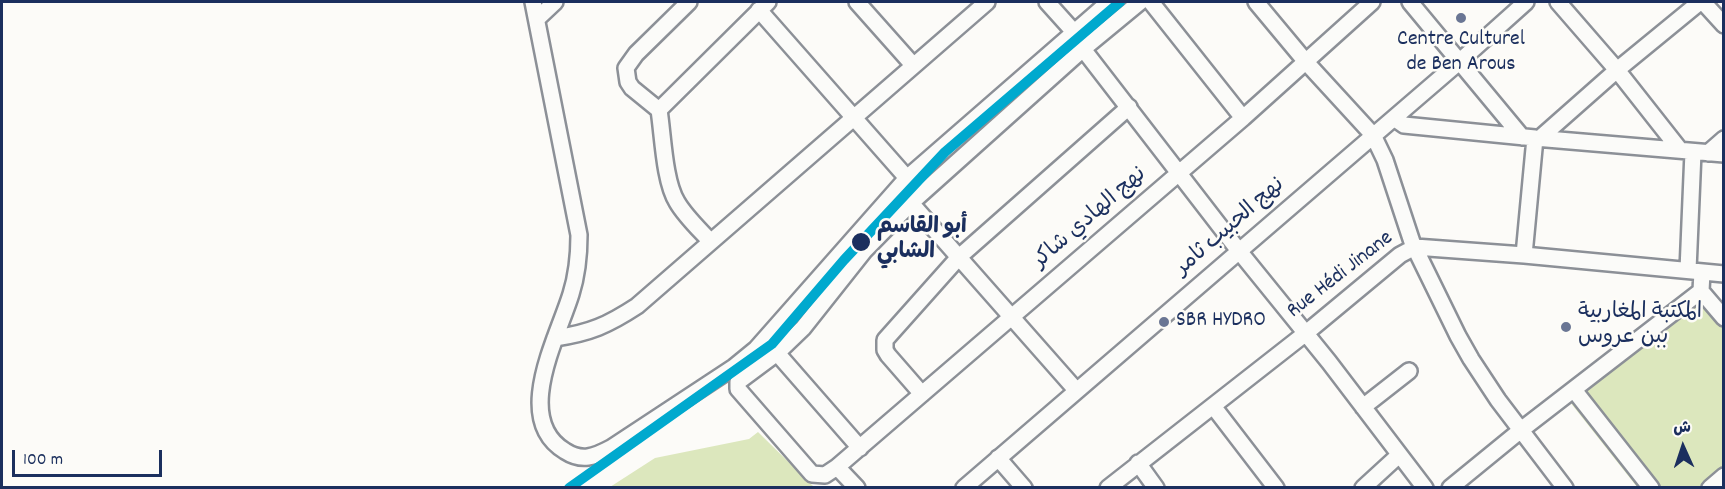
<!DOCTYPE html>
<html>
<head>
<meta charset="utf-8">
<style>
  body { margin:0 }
  #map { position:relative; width:1725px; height:489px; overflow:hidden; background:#fcfbf8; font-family:Dekko,"Playpen Sans Arabic",sans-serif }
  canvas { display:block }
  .frame { position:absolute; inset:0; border:3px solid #1b2f5e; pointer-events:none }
  .north { position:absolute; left:1653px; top:417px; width:60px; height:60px; -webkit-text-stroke:4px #fdfcf7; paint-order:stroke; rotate:357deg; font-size:16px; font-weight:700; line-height:24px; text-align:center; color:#1b2f5e }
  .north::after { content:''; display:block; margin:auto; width:21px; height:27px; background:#1b2f5e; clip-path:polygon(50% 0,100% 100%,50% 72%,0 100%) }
  .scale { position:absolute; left:12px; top:450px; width:150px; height:27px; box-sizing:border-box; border:3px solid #1b2f5e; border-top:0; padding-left:8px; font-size:18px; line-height:21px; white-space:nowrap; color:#1b2f5e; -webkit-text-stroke:4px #fdfcf7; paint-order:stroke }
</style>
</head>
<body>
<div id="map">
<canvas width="1725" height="489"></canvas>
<div class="frame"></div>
<div class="north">ش</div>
<div class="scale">100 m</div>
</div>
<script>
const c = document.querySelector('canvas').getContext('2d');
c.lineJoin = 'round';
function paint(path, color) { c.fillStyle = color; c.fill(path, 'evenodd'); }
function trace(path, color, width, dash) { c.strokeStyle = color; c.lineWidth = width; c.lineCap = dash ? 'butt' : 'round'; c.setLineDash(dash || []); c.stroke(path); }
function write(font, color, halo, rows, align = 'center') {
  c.font = font + ' Dekko,"Playpen Sans Arabic",sans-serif'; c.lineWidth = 5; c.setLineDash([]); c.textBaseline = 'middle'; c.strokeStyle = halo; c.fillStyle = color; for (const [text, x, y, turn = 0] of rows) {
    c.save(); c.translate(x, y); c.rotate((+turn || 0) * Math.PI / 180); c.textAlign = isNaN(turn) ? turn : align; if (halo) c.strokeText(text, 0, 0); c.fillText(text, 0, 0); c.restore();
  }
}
paint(new Path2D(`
  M1703 292 1723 318V487H1637L1566 397Z
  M758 432 814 487H610L655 458 749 439Z`), '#dce7bd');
const minor = new Path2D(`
  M533 2 579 235C579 256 577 275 571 294 558 337 512 419 565 451 582 462 594 457 611 448L734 367 756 349 907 178 1109 2
  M857 2 913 65
  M1047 2 1074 32
  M1140 2 1083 49 911 203 864 251 803 328 777 353 738 382V389L812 474 825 475 837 467 1243 118 1372 2
  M1151 2 1243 118
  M1256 2 1306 62 1373 135 1385 160 1412 242 1458 336 1471 359 1498 400 1565 488
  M1410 2 1522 137
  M1703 2 1724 25
  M759 10 907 178V196L911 203 1076 390
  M538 18 555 2
  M1083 49 1239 251 1329 362 1425 488
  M659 110 632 88 628 82 626 68 636 54 689 2
  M1394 118 1404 125 1535 138 1524 255
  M1535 138 1724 154
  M1540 138 1617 70 1558 2
  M1680 150 1617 70 1700 2
  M1708 153 1724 139
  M710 241C699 229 685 216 677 202 664 181 663 135 659 110L768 2
  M1688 270 1693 152
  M1701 291 1724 318
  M555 338C590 333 608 325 637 306L987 2
  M777 353 860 448
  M1574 390 1651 488
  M922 394 888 355 885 350V340L959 257 1129 107
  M1213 406 1276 488
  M1363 407 1409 371
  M998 458 1024 488
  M1138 463 1156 488
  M837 467 857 488
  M964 488 1459 62 1526 2
  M1108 488 1306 333 1400 255 1415 247 1524 255 1724 274
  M1363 488 1399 455
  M1450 488 1521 430 1701 291 1702 272
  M1710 488 1724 476`);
trace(minor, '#8c9097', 20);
trace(minor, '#fbfbf9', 15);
trace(new Path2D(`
  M569 488 772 344 844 260 945 152 1120 2`), '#00a9ce', 10);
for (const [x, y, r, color] of [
  [1461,18,6,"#6a7694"],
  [861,242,10,"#1b2f5e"],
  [1164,322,6,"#6a7694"],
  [1566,327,6,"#6a7694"]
]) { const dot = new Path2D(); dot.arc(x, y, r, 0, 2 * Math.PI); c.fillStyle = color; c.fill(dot); trace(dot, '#fdfcf7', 2); }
write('22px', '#1b2f5e', '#fdfcf7', [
  ["Centre Culturel",1461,41,"center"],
  ["de Ben Arous",1461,66,"center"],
  ["المكتبة المغاربية",1578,314],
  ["ببن عروس",1578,339],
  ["SBR HYDRO",1176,322]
], 'left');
write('22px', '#1b2f5e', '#fdfcf7', [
  ["نهج الهادي شاكر",1091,219,-41],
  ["نهج الحبيب ثامر",1231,228,-41],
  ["Rue Hédi Jinane",1341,276,-38]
]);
write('bold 22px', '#1b2f5e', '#fdfcf7', [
  ["أبو القاسم",877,229],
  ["الشابي",877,254]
], 'left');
</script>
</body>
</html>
